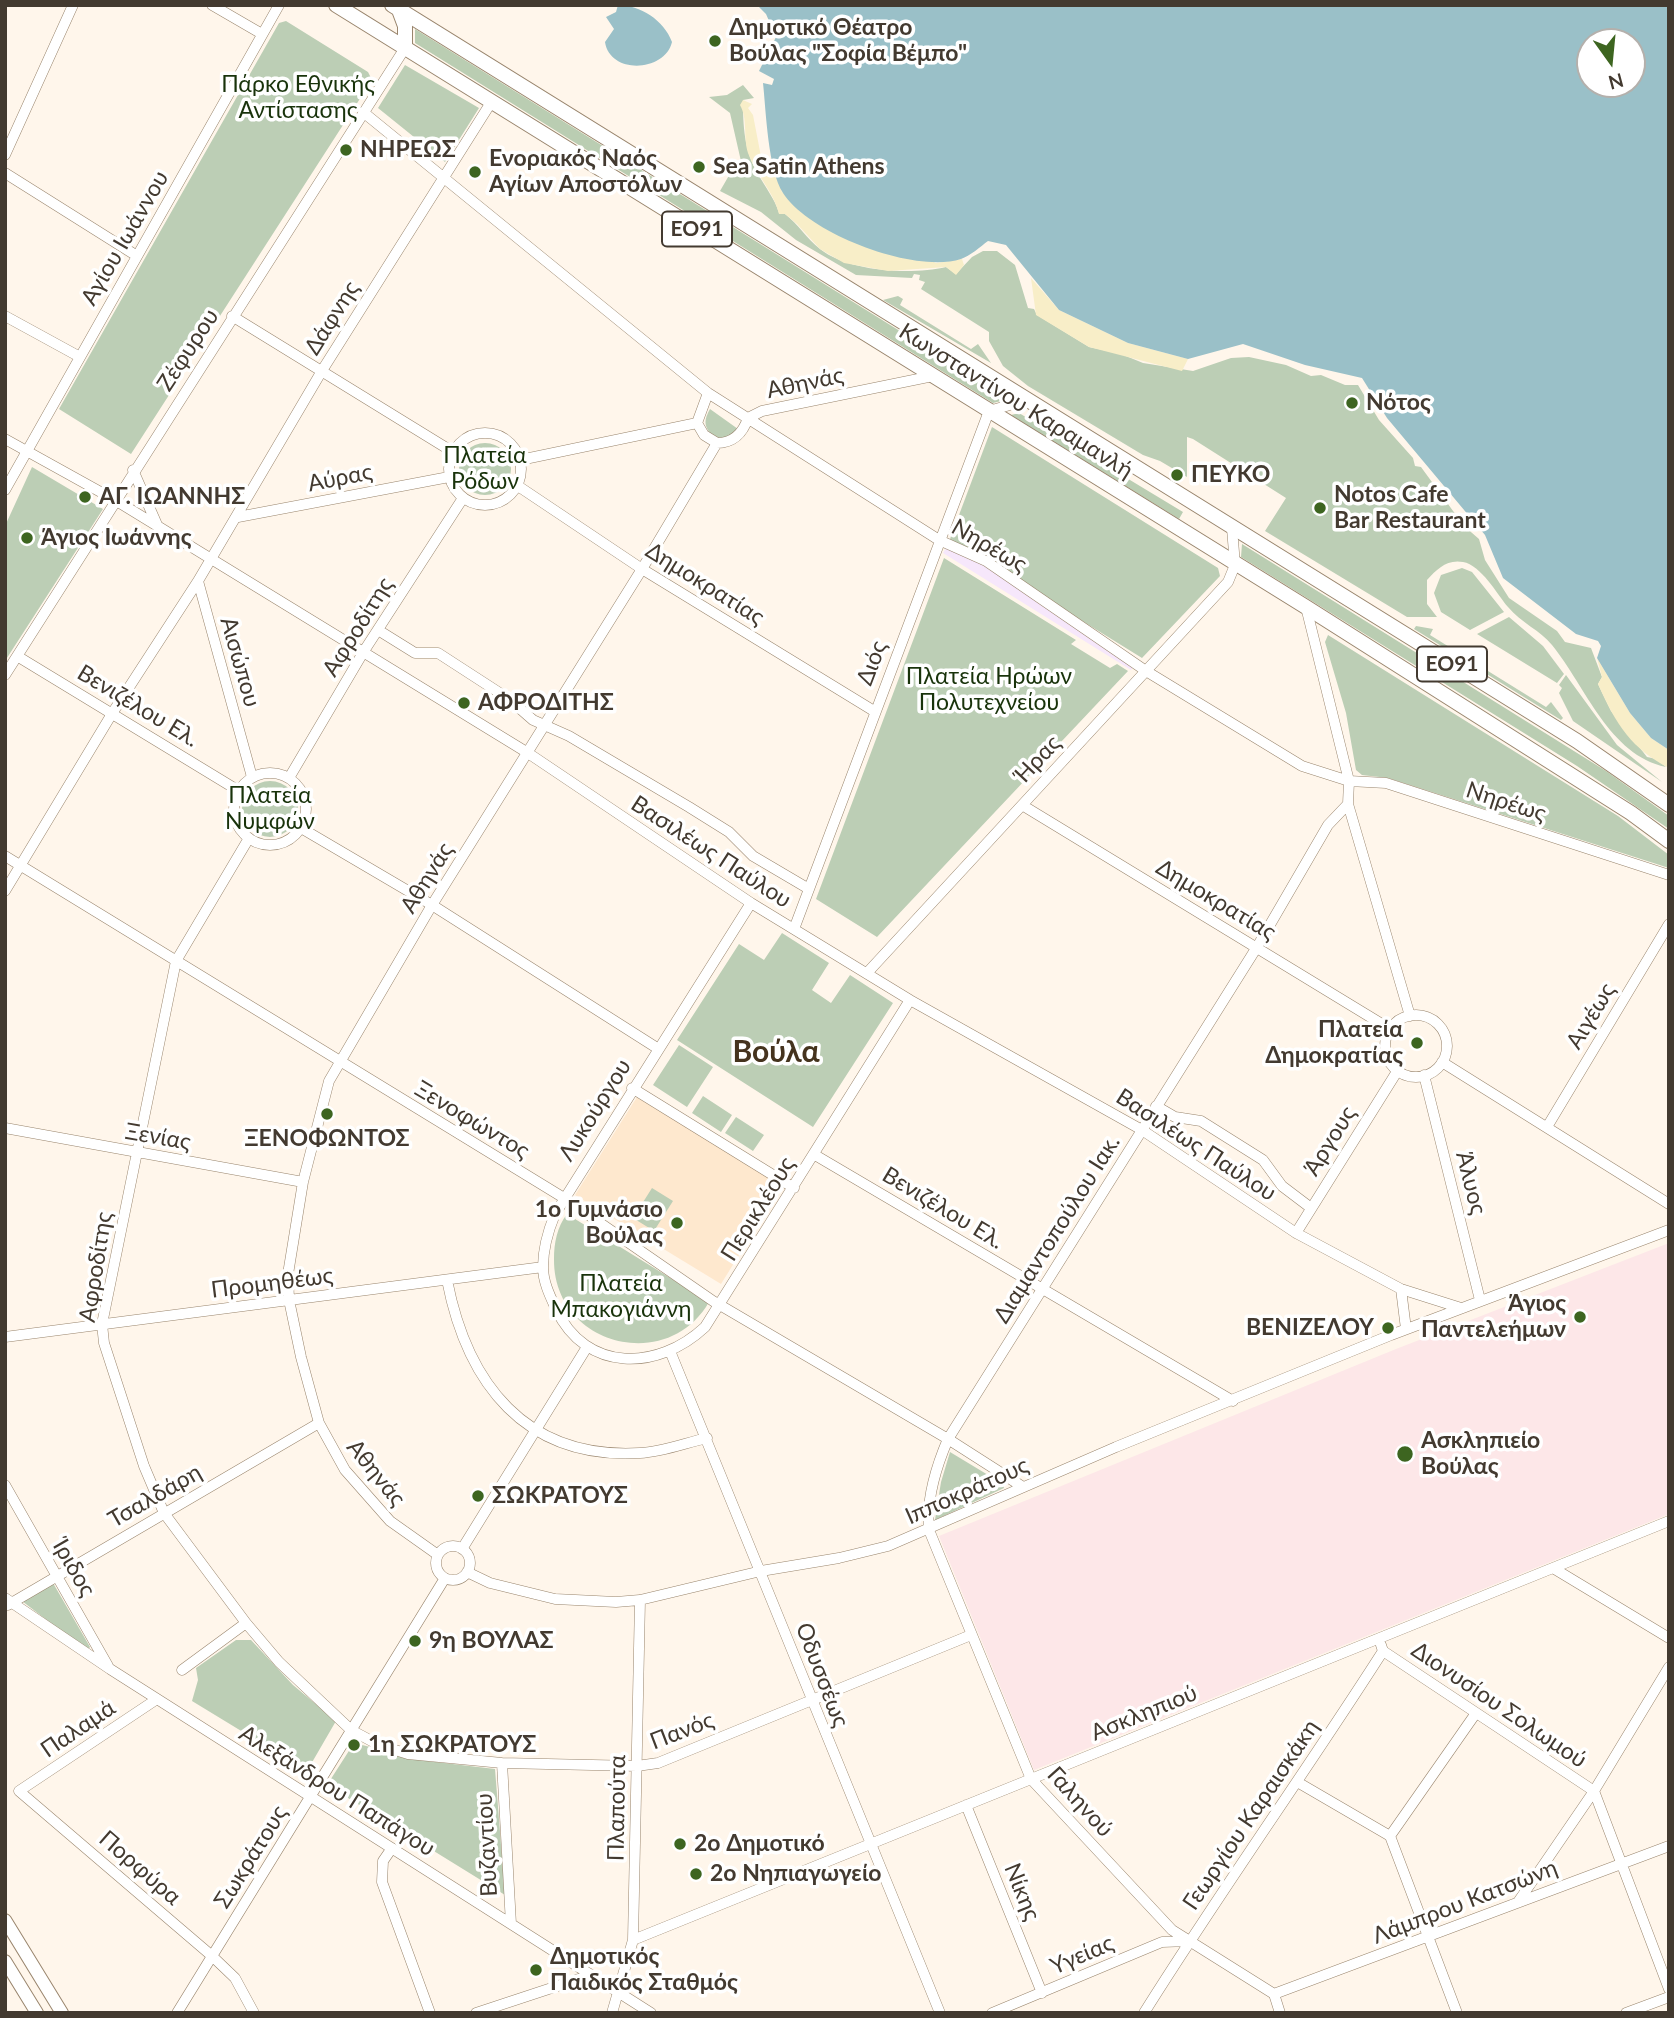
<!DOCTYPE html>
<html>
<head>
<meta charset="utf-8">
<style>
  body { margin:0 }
  #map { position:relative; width:1674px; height:2018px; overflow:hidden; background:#fff6eb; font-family:Lato,sans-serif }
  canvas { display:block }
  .frame { position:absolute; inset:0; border:7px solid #433a30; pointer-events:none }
  .north { position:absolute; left:1576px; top:28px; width:70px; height:70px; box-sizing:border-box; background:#fff; border:2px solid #b4b0ac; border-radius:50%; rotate:165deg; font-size:19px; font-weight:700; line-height:28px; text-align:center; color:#433a30 }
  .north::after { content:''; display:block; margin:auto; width:24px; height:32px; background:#3d6520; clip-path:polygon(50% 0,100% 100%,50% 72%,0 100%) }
</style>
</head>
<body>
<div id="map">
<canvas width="1674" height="2018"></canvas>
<div class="frame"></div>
<div class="north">N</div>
</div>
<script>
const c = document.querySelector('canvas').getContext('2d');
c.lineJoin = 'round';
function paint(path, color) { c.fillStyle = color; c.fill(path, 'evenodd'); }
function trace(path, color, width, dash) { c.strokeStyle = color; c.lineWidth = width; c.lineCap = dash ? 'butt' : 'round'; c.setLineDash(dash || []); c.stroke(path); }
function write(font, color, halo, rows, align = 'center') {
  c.font = font + ' Lato,sans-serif'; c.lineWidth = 7; c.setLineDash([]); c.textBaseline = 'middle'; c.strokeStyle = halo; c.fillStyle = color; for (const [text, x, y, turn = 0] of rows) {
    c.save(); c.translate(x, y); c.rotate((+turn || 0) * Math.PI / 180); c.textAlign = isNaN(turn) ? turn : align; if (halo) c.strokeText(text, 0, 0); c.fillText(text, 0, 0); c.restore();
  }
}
paint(new Path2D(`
  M950 542 986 561 1138 659 1131 670 943 553Z`), '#f6e7fb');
paint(new Path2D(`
  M637 1097 782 1186 721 1284 575 1195Z`), '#fee8ce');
paint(new Path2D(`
  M1669 1243V1514L1034 1770 939 1536 1396 1349Z`), '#fde7e8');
paint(new Path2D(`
  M286 21 368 72 372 80 131 454 59 409 279 23Z
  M405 65 479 108 445 162 378 108Z
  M743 85 754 98 743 100C743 126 744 150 758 174 765 187 775 199 779 213L785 214C798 224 807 239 820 249 849 272 911 275 946 267L956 274 972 257 983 251H997L1015 265 1028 308 1034 309 1037 315 1089 347 1121 354 1143 363 1193 371 1231 358 1249 357 1286 365 1311 376 1321 375 1345 385H1358L1379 420 1413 458 1415 466 1421 467 1464 526 1479 539 1485 560 1509 598 1557 631 1565 642 1591 648 1602 677 1598 684 1611 711 1647 757 1657 759 1666 767C1609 755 1586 687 1552 645 1540 630 1521 623 1508 607 1497 594 1481 565 1463 562 1447 559 1437 569 1427 580V604L1437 617H1407L1265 531 1286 498 1193 439 1187 437V477L1160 461 1143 455 1028 386 1003 366 989 341V332L921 289 925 282 919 280 920 275 914 274 912 278 856 275 796 240 761 212 720 191 731 172 743 170 730 113 709 97 727 95Z
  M898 296 903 299 900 305 971 349 978 344 991 363 883 300Z
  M710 409 738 429 732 435 717 440C705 429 702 423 710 409Z
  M992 427 1218 568 1220 576 1142 658 950 539Z
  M459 469a26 26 0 1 1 52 0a26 26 0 1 1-52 0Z
  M32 467 103 509 5 661V526Z
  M944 558 1076 640 1071 644 1110 668 1117 664 1128 671 877 937 816 899Z
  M1462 568 1472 572 1504 612 1470 630 1441 612 1434 593 1441 575Z
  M1509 617 1543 646 1564 674 1557 683 1477 634Z
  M1416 626 1433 629 1430 635 1546 707 1551 702 1563 718 1561 720 1414 629Z
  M1328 635 1618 816 1669 855V868L1388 778 1362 775 1356 770 1346 713 1325 642Z
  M1566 675 1617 745 1662 782 1573 721 1559 693 1562 688 1559 685Z
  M242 809a28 28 0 1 1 56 0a28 28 0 1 1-56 0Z
  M782 933 829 963 812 990 831 1003 850 975 893 1003 813 1127 677 1040 739 944 764 960Z
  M679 1045 713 1067 687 1107 653 1085Z
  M703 1096 732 1115 721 1132 692 1113Z
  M736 1117 764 1135 753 1151 725 1133Z
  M652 1188 673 1201 654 1231 633 1218Z
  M567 1214 709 1302C667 1375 553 1345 554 1259 554 1243 557 1227 567 1214Z
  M950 1452 1003 1484 1004 1488 935 1520 941 1482Z
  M53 1583 90 1647 87 1651 22 1601Z
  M236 1640H251L293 1685 336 1721 307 1771 192 1701 198 1680 196 1668Z
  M354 1743 427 1761 495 1769 505 1895 327 1785Z`), '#bcceb5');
paint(new Path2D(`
  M415 29 1009 399 993 403 415 43Z
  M1019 413 1183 512 1179 519 1011 415Z
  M1242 544 1606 771 1669 816V829L1577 766 1241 557Z`), '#bacdb2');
paint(new Path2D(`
  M743 100 752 104 748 108 753 115 763 167 765 171 775 167 782 192 936 263 962 259 964 265 956 275 946 267 888 271 844 263 820 249 797 224 785 214H779C774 192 756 175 748 153 743 137 748 119 740 105Z
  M1031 278 1059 310 1128 343 1188 359 1182 371 1089 347 1036 315Z
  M1597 658 1630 713 1651 738 1669 750V768C1632 749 1616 725 1598 684L1602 677Z`), '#f8eec8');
paint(new Path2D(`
  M618 5C640 5 664 20 672 42 665 72 610 75 605 42L614 29 606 17 616 12Z
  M757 5H1669V750L1651 738 1630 713 1597 658 1601 646 1598 641 1576 634 1503 578 1485 535 1387 418 1362 378 1305 365 1243 344 1188 359 1128 343 1059 310 1006 245 988 241C980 247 970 256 961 259 915 274 809 234 783 193 768 170 766 111 763 83L772 85 774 79 759 71 776 37 766 14ZM1632 42V84H1590V42Z`), '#9ac0c8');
const minor = new Path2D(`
  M212 5 262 34
  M363 112 708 393 939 540 986 561 1146 671 1302 766 1349 781 1386 783 1669 875
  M5 155 73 5
  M5 173 137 256
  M5 316 80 357
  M232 316 453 452
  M708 393 697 423 704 435 717 443
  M449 469a36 36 0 1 1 72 0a36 36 0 1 1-72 0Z
  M5 439 115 500 528 753 751 903 910 1000 1142 1130 1296 1233 1401 1289 1461 1308
  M717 443C733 443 743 433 748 418L762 411 933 376
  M520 460 697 423
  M133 470 158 527
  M518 486 642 569 874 711
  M5 490 279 5
  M238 517 449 477
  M378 630 415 653H438L509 699 533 720 569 736 689 807 729 832 753 856 809 889
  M17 656 239 791
  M5 675 405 48
  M234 809a36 36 0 1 1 72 0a36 36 0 1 1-72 0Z
  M252 777 198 581 323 369 492 101
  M289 778 364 651 463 498
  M1348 804 1410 1016
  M1022 805 1390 1029
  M301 828 432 905 657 1048
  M249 838 176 961 102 1324 104 1343 144 1466 164 1513 246 1623 279 1662 351 1730 379 1745 408 1754 502 1763 637 1766 658 1763 971 1635
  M5 856 564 1198 713 1301 948 1439 1023 1487
  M5 891 113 712 198 581
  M751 903 555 1214C548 1231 543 1249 543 1267 543 1282 550 1296 556 1309 586 1373 658 1371 705 1327L910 1000
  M794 929 989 411 1027 400
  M867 973 1228 582 1235 565 1232 528
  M1385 1046a31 31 0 1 1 62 0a31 31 0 1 1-62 0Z
  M1442 1062 1669 1204
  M1424 1075 1480 1300
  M632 1088 794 1188
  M1156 1106 1175 1117 1201 1121 1263 1160 1282 1186 1311 1208
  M1547 1127 1669 924
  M5 1128 303 1182
  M815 1155 1233 1401
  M1296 1233 1398 1070
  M447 1280C467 1383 525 1460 640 1453 662 1452 685 1443 707 1438
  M1401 1289 1406 1329
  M5 1337 543 1267
  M670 1351 940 2013
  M5 1485 108 1666
  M436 1563a17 17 0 1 1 34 0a17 17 0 1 1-34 0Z
  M462 1549 587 1347
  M438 1555 390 1521 345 1470 319 1423 301 1357 289 1300 288 1274 303 1182 329 1081 432 905 642 569 717 443
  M1553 1568 1669 1638
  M467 1572 490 1583 555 1599 616 1602 640 1600 761 1571 839 1558 888 1546 1116 1447 1391 1335 1669 1230
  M5 1598 110 1669 651 2013
  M8 1605 319 1423
  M1383 1651 1594 1791 1669 1989
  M182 1670 246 1623
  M157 1699 19 1791 212 1956 235 1978 254 2013
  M502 1763 511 1924
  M1299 1783 1390 1836 1457 2013
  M966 1805 1042 1993
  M1390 1836 1476 1713
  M392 1848 383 1861 382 1882 430 2013
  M1518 1902 1594 1791 1669 1667
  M633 1940 1669 1521
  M1274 1994 1172 1930 1031 1779 929 1530C926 1499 936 1467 948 1439L1257 947 1328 825 1348 804 1349 781 1306 607
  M1274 1994 1669 1846
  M1274 1994 1280 2013
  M177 2013 445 1578
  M476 2013 591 1975
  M612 2013 633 1940 640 1600
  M992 2013 1162 1942 1188 1941
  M1144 2013C1221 1890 1305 1773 1383 1651L1381 1645
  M1626 2013 1669 1997`);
const major = new Path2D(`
  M5 1920 62 2013
  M5 1961 37 2013`);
const highway = new Path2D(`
  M336 5 1306 607 1631 813 1669 841
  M392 5 1577 741 1669 805
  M399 10 405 26V48`);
trace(minor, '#99856d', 11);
trace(major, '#99856d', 14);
trace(highway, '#99856d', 16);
trace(minor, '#fff', 10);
trace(major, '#fff', 12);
trace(highway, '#fff', 14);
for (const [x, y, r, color] of [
  [715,41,7,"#3d6520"],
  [346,150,7,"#3d6520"],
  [699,167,7,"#3d6520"],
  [475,172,7,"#3d6520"],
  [1352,403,7,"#3d6520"],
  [1177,475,7,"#3d6520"],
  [85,497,7,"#3d6520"],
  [1320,508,7,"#3d6520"],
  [27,538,7,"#3d6520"],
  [464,703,7,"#3d6520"],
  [1417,1043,7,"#3d6520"],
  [327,1114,7,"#3d6520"],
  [677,1223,7,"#3d6520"],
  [1580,1317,7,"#3d6520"],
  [1388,1328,7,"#3d6520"],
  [1405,1454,9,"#3d6520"],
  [478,1496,7,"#3d6520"],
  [415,1641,7,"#3d6520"],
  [354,1745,7,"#3d6520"],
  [680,1844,7,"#3d6520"],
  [696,1874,7,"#3d6520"],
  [536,1970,7,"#3d6520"]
]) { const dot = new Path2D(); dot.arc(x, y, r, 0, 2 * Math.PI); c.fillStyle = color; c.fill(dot); trace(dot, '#fff', 2.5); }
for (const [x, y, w] of [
  [697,229,70],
  [1452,664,70]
]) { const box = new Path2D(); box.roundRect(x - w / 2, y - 17.5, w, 35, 5); c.fillStyle = '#fff'; c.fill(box); trace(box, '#433a30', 2); }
write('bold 21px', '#433a30', null, [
  ["ΕΟ91",697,229],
  ["ΕΟ91",1452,664]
]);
write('bold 23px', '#433a30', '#fff', [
  ["Δημοτικό Θέατρο",729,28],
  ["Βούλας \"Σοφία Βέμπο\"",729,54],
  ["ΝΗΡΕΩΣ",360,150],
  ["Ενοριακός Ναός",489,159],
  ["Αγίων Αποστόλων",489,185],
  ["Sea Satin Athens",713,167],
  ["Νότος",1366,403],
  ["ΠΕΥΚΟ",1191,475],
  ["Notos Cafe",1334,495],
  ["Bar Restaurant",1334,521],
  ["ΑΓ. ΙΩΑΝΝΗΣ",99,497],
  ["Άγιος Ιωάννης",41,538],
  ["ΑΦΡΟΔΙΤΗΣ",478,703],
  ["Πλατεία",1403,1030,"right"],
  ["Δημοκρατίας",1403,1056,"right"],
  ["ΞΕΝΟΦΩΝΤΟΣ",327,1139,"center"],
  ["1ο Γυμνάσιο",663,1210,"right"],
  ["Βούλας",663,1236,"right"],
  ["Άγιος",1566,1304,"right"],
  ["Παντελεήμων",1566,1330,"right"],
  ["ΒΕΝΙΖΕΛΟΥ",1374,1328,"right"],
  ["Ασκληπιείο",1421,1441],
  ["Βούλας",1421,1467],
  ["ΣΩΚΡΑΤΟΥΣ",492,1496],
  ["9η ΒΟΥΛΑΣ",429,1641],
  ["1η ΣΩΚΡΑΤΟΥΣ",368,1745],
  ["2ο Δημοτικό",694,1844],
  ["2ο Νηπιαγωγείο",710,1874],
  ["Δημοτικός",550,1957],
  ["Παιδικός Σταθμός",550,1983]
], 'left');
write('23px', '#19330b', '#fff', [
  ["Πάρκο Εθνικής",298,85],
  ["Αντίστασης",298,111],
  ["Πλατεία",485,456],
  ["Ρόδων",485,482],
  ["Πλατεία Ηρώων",989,677],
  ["Πολυτεχνείου",989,703],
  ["Πλατεία",270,796],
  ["Νυμφών",270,822],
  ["Πλατεία",621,1284],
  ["Μπακογιάννη",621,1310]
]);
write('23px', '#433a30', '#fff', [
  ["Αγίου Ιωάννου",125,238,-60],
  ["Δάφνης",332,318,-58],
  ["Ζέφυρου",188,350,-57],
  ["Αθηνάς",805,383,-12],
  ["Κωνσταντίνου Καραμανλή",1016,401,32],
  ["Αύρας",340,478,-11],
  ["Νηρέως",989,546,30],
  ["Δημοκρατίας",705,584,32],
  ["Αφροδίτης",358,627,-58],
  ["Αισώπου",240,662,74],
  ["Διός",872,663,-69],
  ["Βενιζέλου Ελ.",138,706,31],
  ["Ήρας",1038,759,-47],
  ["Νηρέως",1506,802,18],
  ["Βασιλέως Παύλου",711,852,33],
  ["Αθηνάς",427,878,-58],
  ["Δημοκρατίας",1216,900,31],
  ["Αιγέως",1591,1016,-59],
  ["Λυκούργου",595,1110,-58],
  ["Ξενοφώντος",472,1120,31],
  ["Ξενίας",158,1137,10],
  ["Άργους",1330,1141,-58],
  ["Βασιλέως Παύλου",1196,1145,33],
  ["Άλυος",1471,1183,76],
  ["Βενιζέλου Ελ.",943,1208,31],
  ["Περικλέους",758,1209,-58],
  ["Διαμαντοπούλου Ιακ.",1057,1229,-58],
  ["Αφροδίτης",96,1267,-81],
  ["Προμηθέως",272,1283,-7],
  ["Αθηνάς",376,1473,51],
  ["Ιπποκράτους",967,1491,-24],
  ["Τσαλδάρη",155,1496,-30],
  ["Ίριδος",74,1568,60],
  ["Οδυσσέως",822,1675,69],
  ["Διονυσίου Σολωμού",1499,1705,34],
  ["Ασκληπιού",1144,1713,-22],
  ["Παλαμά",78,1729,-34],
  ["Πανός",682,1731,-21],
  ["Αλεξάνδρου Παπάγου",337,1791,32],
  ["Γαληνού",1080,1802,48],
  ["Πλαπούτα",617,1808,-89],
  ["Γεωργίου Καραισκάκη",1251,1815,-56],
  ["Βυζαντίου",487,1845,-93],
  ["Σωκράτους",251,1857,-58],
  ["Πορφύρα",140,1868,41],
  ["Νίκης",1022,1892,68],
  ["Λάμπρου Κατσώνη",1465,1902,-21],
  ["Υγείας",1082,1955,-23]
]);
write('bold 30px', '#45331e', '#fff', [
  ["Βούλα",776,1052]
]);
</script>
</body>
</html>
